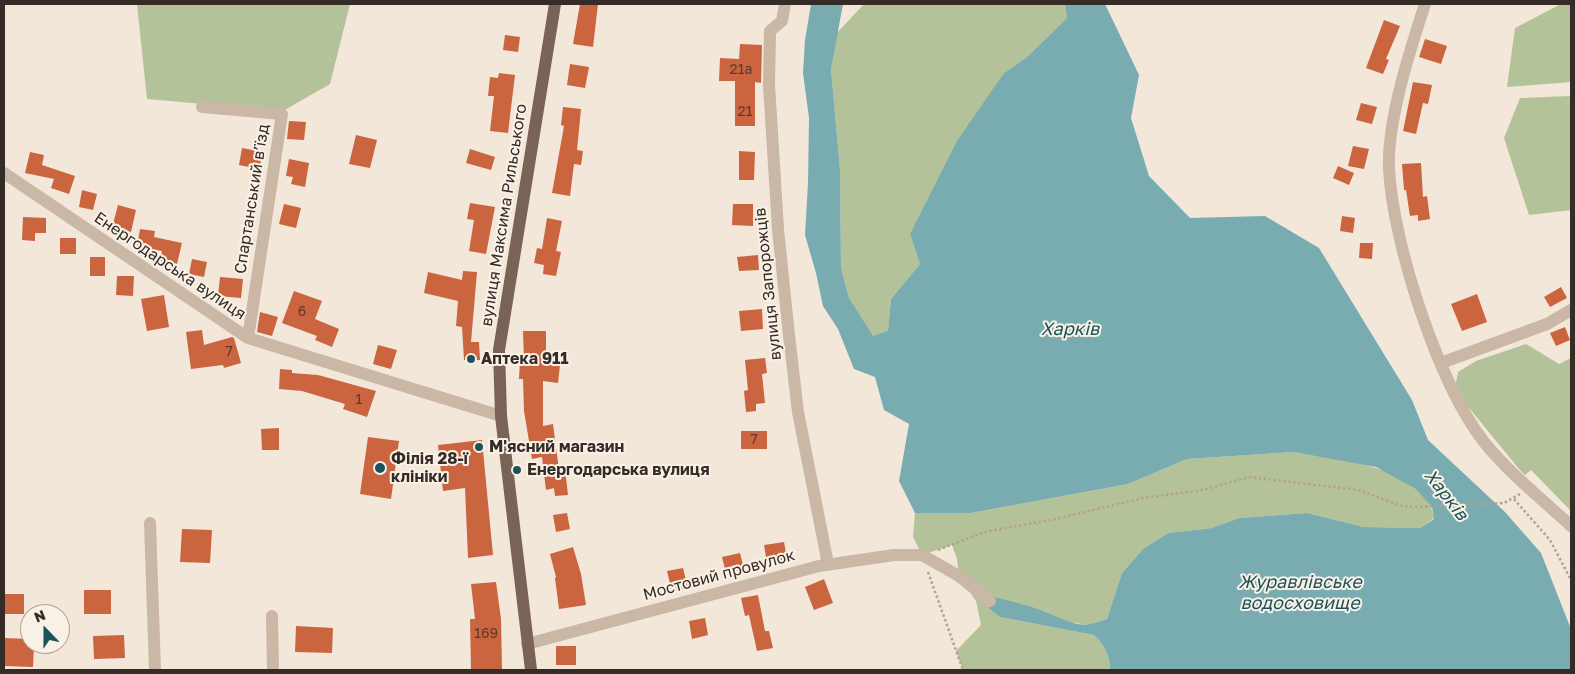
<!DOCTYPE html>
<html>
<head>
<meta charset="utf-8">
<style>
  body { margin:0 }
  #map { position:relative; width:1575px; height:674px; overflow:hidden; background:#f2e7d9; font-family:"Golos Text",sans-serif }
  canvas { display:block }
  .frame { position:absolute; inset:0; border:5px solid #362c27; pointer-events:none }
  .north { position:absolute; left:20px; top:604px; width:50px; height:50px; box-sizing:border-box; background:#faf1e6; border:1px solid #aca29a; border-radius:50%; rotate:338deg; font-size:14px; font-weight:700; line-height:20px; text-align:center; color:#362c27 }
  .north::after { content:''; display:block; margin:auto; width:18px; height:22px; background:#1b5359; clip-path:polygon(50% 0,100% 100%,50% 72%,0 100%) }
</style>
</head>
<body>
<div id="map">
<canvas width="1575" height="674"></canvas>
<div class="frame"></div>
<div class="north">N</div>
</div>
<script>
const c = document.querySelector('canvas').getContext('2d');
c.lineJoin = 'round';
function paint(path, color) { c.fillStyle = color; c.fill(path, 'evenodd'); }
function trace(path, color, width, dash) { c.strokeStyle = color; c.lineWidth = width; c.lineCap = dash ? 'butt' : 'round'; c.setLineDash(dash || []); c.stroke(path); }
function write(font, color, halo, rows, align = 'center') {
  c.font = font + ' "Golos Text",sans-serif'; c.lineWidth = 4; c.setLineDash([]); c.textBaseline = 'middle'; c.strokeStyle = halo; c.fillStyle = color; for (const [text, x, y, turn = 0] of rows) {
    c.save(); c.translate(x, y); c.rotate((+turn || 0) * Math.PI / 180); c.textAlign = isNaN(turn) ? turn : align; if (halo) c.strokeText(text, 0, 0); c.fillText(text, 0, 0); c.restore();
  }
}
paint(new Path2D(`
  M137 4H350L330 84 283 111 147 99Z
  M864 4H1065L1067 18 1027 57 1004 73 910 234 920 264 891 299 888 332 872 337 849 298 841 268 840 170 831 69 836 34Z
  M1561 4H1571V82L1507 87 1515 28Z
  M1571 96V210L1529 215 1504 138 1520 98Z
  M1526 344 1559 364 1571 358V511L1531 470 1525 475 1519 469 1461 398 1456 383 1458 372 1476 361Z
  M1294 452C1335 459 1426 466 1434 518L1420 528 1364 527 1307 513 1239 518 1212 528 1168 533 1143 549 1122 573 1107 619 1092 625 1065 622 1044 611 1000 617 1094 635C1105 646 1110 655 1110 670H963L956 651 981 625 976 601 959 576 957 559 952 545 922 555 913 537 915 513H971L1128 484 1187 459Z`), '#b3c299');
paint(new Path2D(`
  M811 4H843L831 69 840 170 841 268 849 298 873 336 888 331 891 299 920 264 910 234 957 141 1004 73 1027 57 1067 18 1065 4H1105L1139 75 1131 118 1149 176 1190 218 1265 216 1319 248 1412 400 1428 440 1505 512 1541 553 1571 629V670H1110C1110 655 1105 646 1094 635L1000 617 989 608 990 601 994 597C1010 601 1027 605 1043 611 1070 621 1077 631 1107 619L1122 573 1143 549 1168 533 1212 528 1239 518 1307 513 1364 527 1420 528 1434 519 1432 507 1416 489 1376 467 1294 452 1187 459 1128 484 971 513H915L899 481 909 424 884 410 875 377 854 369 838 329 823 306 816 273 805 235 808 183 809 118 803 73 805 40Z`), '#78acb0');
paint(new Path2D(`
  M580 4H598L593 47 573 44Z
  M1384 20 1400 26 1386 59 1389 60 1383 74 1366 68Z
  M505 35 520 37 518 52 503 50Z
  M1425 39 1447 46 1441 64 1419 57Z
  M740 44 762 45 761 83 755 82V126H735V81H719L720 58 739 59Z
  M570 64 589 67 585 88 567 85Z
  M499 73 515 75 508 133 490 131 494 96H488L490 77 498 78Z
  M1413 82 1432 85 1428 104 1423 103 1416 134 1403 131Z
  M1361 103 1377 107 1372 124 1356 120Z
  M563 107 581 109 577 150 583 151 581 165 574 164 570 196 552 193 564 126 561 125Z
  M289 121 306 122 304 140 287 139Z
  M356 135 377 140 370 168 349 164Z
  M1353 146 1369 149 1364 169 1348 166Z
  M242 148 263 152 259 169 239 165Z
  M470 149 495 157 491 170 466 163Z
  M739 151 755 152 754 180H739Z
  M30 152 44 155 42 165 75 176 69 194 51 188 54 179 25 173Z
  M289 159 309 163 305 187 291 184 293 177 286 176Z
  M1421 163 1423 197 1427 196 1430 219 1418 221V215L1410 216 1406 190H1404L1402 164Z
  M1338 166 1354 173 1349 185 1333 178Z
  M82 190 97 194 93 210 79 207Z
  M470 203 495 207 486 254 469 251 474 220 467 219Z
  M284 204 301 208 296 228 279 224Z
  M733 204H753V226L732 225Z
  M118 205 136 210 131 232 112 228Z
  M1342 216 1355 218 1353 233 1340 231Z
  M23 217 46 218V233H35V241L22 240Z
  M547 218 562 221 556 251 561 252 556 276 543 274 544 265 534 263 537 248 542 249Z
  M140 229 155 231 154 237 182 243 177 264 160 261 162 251 137 247Z
  M60 238H76V254H60Z
  M1360 243H1373L1372 259 1359 258Z
  M758 255 759 270 739 271 737 257Z
  M90 257H105V276H90Z
  M192 259 207 262 204 277 189 274Z
  M463 271 477 272 471 342H479L480 360H464L462 327 456 326 458 301 424 293 428 272 462 280Z
  M117 276H134L133 296 116 295Z
  M220 277 243 279 241 298 218 296Z
  M1561 287 1567 298 1550 307 1544 297Z
  M294 291 322 301 315 319 339 329 332 347 315 340 317 336 282 323Z
  M1477 294 1487 322 1462 331 1451 304Z
  M164 295 169 327 147 331 141 299Z
  M762 309 763 329 741 331 739 311Z
  M260 312 278 317 272 336 257 332Z
  M1565 327 1570 340 1556 346 1550 333Z
  M202 330 204 345 232 337 234 338 241 363 224 368 223 365 191 369 186 332Z
  M523 331H546V364L560 365 558 383 543 381V426L553 424 559 470 565 469 568 495 555 496 554 488 546 490 542 457 532 459 524 411 523 379H519L520 361 524 362Z
  M378 345 397 350 391 369 373 364Z
  M765 358 767 373 762 374 765 403 756 404V411L746 412 744 391 748 390 745 360Z
  M280 369 292 370V373L318 375 376 391 367 417 343 409 345 404 302 391 279 389Z
  M279 428V450H262L261 429Z
  M741 431H767V449H741Z
  M368 437 399 441 391 499 360 494Z
  M482 440 493 555 468 558 465 488 443 491 438 445Z
  M567 513 570 529 556 532 553 515Z
  M182 529 212 530 210 563 180 562Z
  M784 542 787 559 767 563 764 545Z
  M573 547 581 574 586 605 559 609 555 578 556 577 550 554Z
  M740 553 744 569 726 573 722 557Z
  M683 568 688 588 672 592 667 571Z
  M824 579 833 603 814 610 805 587Z
  M496 582 501 619 502 670H471L470 619H475L471 584Z
  M84 590H111V614H84Z
  M4 594H24V614H4Z
  M758 595 765 631H769L773 648 757 651 749 615 745 616 741 598Z
  M705 618 708 635 692 639 689 621Z
  M296 626 333 628 332 653 295 652Z
  M124 635 125 658 94 659 93 636Z
  M4 638 30 639V644H34L33 667 4 666Z
  M556 646H576V665H556Z`), '#ca6540');
trace(new Path2D(`
  M1514 499 1550 540 1571 580
  M938 550 984 532 1056 519 1143 498 1203 490 1249 477 1358 490 1402 506 1418 507 1504 503 1520 494
  M928 572 963 670`), '#b6a18f', 2.5, [2.5, 2.5]);
trace(new Path2D(`
  M785 4 782 21 770 31 769 85 778 229 789 335 798 412 828 564
  M1425 4C1410 50 1387 121 1389 169 1393 244 1438 383 1484 442 1509 473 1542 499 1571 526
  M202 107 282 114 248 338
  M4 173 248 338 501 416
  M1441 363 1547 324 1571 310
  M150 523 155 670
  M272 616 273 670
  M527 644 819 566 894 555H922L959 576 990 601`), '#cbb7a5', 12);
trace(new Path2D(`
  M531 670 501 416 499 350 555 4`), '#796357', 12);
for (const [x, y, r, color] of [
  [471,359,5,"#1b5359"],
  [479,447,5,"#1b5359"],
  [380,468,6,"#1b5359"],
  [517,470,5,"#1b5359"]
]) { const dot = new Path2D(); dot.arc(x, y, r, 0, 2 * Math.PI); c.fillStyle = color; c.fill(dot); trace(dot, '#faf1e6', 2); }
write('14px', '#5b3a2d', null, [
  ["21а",741,70],
  ["21",745,112],
  ["6",302,312],
  ["7",229,352],
  ["1",359,400],
  ["7",754,440],
  ["169",486,634]
]);
write('16px', '#362c27', '#faf1e6', [
  ["Спартанський в’їзд",252,199,-81],
  ["вулиця Максима Рильського",504,215,-81],
  ["Енергодарська вулиця",170,266,34],
  ["вулиця Запорожців",768,284,-96],
  ["Мостовий провулок",719,575,-15]
]);
write('bold 16px', '#362c27', '#faf1e6', [
  ["Аптека 911",481,359],
  ["М'ясний магазин",489,447],
  ["Філія 28-ї",391,459],
  ["клініки",391,477],
  ["Енергодарська вулиця",527,470]
], 'left');
write('italic 18px', '#1b5359', '#faf1e6', [
  ["Харків",1070,329],
  ["Харків",1446,495,52],
  ["Журавлівське",1300,582],
  ["водосховище",1300,603]
]);
</script>
</body>
</html>
